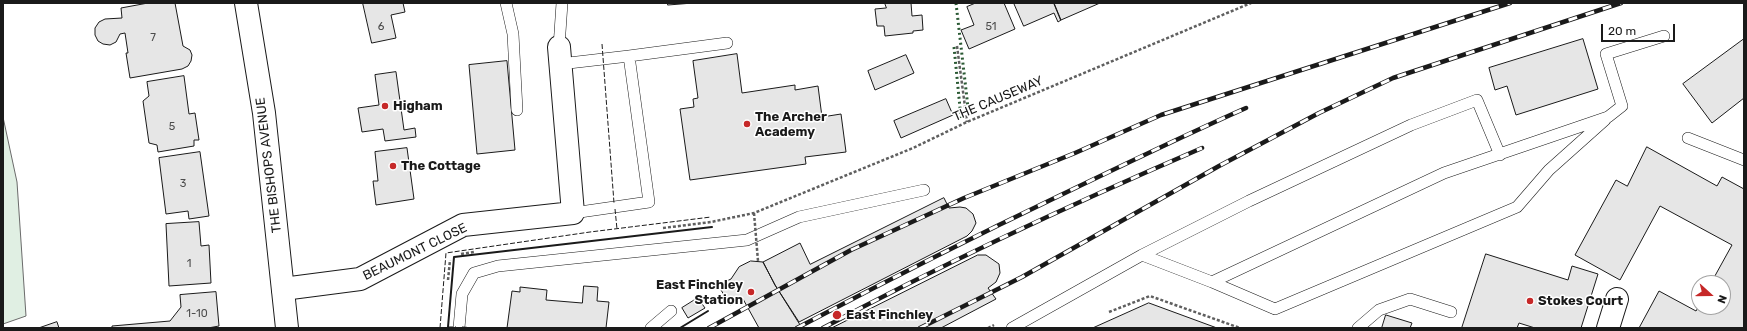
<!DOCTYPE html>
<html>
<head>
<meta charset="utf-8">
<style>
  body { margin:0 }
  #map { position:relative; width:1747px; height:331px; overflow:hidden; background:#fff; font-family:Rubik,sans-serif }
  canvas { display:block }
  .frame { position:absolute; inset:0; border:4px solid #1a1a1a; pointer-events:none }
  .north { position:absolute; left:1691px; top:275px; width:40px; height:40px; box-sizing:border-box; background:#fff; border:1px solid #a3a3a3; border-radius:50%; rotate:111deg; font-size:11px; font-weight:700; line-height:16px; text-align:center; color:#1a1a1a }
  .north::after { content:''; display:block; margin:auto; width:14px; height:18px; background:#c62828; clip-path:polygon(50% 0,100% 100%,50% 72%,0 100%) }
  .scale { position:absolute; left:1601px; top:24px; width:74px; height:18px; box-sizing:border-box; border:2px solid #1a1a1a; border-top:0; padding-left:5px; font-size:12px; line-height:14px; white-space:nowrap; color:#1a1a1a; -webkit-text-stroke:3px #fff; paint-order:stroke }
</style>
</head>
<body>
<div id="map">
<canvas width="1747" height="331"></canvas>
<div class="frame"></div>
<div class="north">N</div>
<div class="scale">20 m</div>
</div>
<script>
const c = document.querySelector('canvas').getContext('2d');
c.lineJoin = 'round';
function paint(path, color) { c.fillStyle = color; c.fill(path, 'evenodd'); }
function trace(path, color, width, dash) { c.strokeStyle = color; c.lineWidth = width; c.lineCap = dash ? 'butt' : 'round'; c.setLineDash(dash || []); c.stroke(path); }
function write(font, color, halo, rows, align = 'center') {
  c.font = font + ' Rubik,sans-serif'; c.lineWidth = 3; c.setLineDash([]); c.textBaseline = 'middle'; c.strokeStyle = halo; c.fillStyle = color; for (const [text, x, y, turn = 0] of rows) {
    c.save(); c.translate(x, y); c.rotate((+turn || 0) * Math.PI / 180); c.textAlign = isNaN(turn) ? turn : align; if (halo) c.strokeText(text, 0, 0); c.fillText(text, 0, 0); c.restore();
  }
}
const green = new Path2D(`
  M3 117 17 182 26 316 3 324Z`);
paint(green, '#e0efe3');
trace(green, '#6a6a6a', 1);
const building = new Path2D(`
  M175 3 183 46 190 50 192 55 191 61 188 66 182 69 130 78 126 53H128L125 33 120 34 116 42 110 45 103 44 98 41 95 35V28L99 22 105 19 122 18 121 8 148 3Z
  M363 3H403L405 12 391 15 396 38 372 43Z
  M668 3H693L668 5Z
  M885 3H911L912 16 922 15 923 30 913 31V33L885 36 884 26H877L875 9 886 8Z
  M976 3H1004L1015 29 969 49 961 30 974 25 967 7Z
  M1014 3H1054L1061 20 1058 22 1054 13 1024 26Z
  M1054 3H1100L1061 20Z
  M1583 39 1598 89 1516 115 1507 86 1495 90 1489 68Z
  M1744 39V98L1712 123 1683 84Z
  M737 54 742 93 795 85V90L818 86 822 117 841 114 846 152 805 157 806 164 690 180 680 109 694 107 693 99 698 98 693 61Z
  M906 55 914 73 875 90 868 71Z
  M507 61 515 150 477 154 469 65Z
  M396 72 404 130 415 128 416 137 385 141 383 129 362 132 358 108 379 105 375 75Z
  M184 76 189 114 195 113 199 140H194V146L158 152 157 145 149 143 143 101 149 96 147 82Z
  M946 99 953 115 901 138 894 121Z
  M1647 147 1717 186 1722 177 1744 189V328H1639L1659 291 1696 311 1699 306V307H1723V283H1711L1732 245 1660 206 1620 280 1575 255 1616 180 1627 186Z
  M407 148 414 199 376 205 373 181H378L375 152Z
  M200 152 209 216 189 219 188 211 166 214 159 158Z
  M944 198 949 208 960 207 966 208 973 214 976 223 972 231 967 236 799 322 775 285 763 262 800 243 810 264Z
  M199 222 201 246 209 245 211 283 169 286 166 224Z
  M1486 254 1568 280 1572 266 1598 274 1581 328H1535L1519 323 1517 328H1462Z
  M978 255H986L999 264 1000 273 996 282 988 288 996 299 941 328H832Z
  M751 261 763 262 775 285 802 328H759L743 299 730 305 718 285 731 279 739 267Z
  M584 286 598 287 597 301 609 302 606 328H507L512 291 520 292V287L547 290 546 300 582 303Z
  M216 292 219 326 208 328H112V326L170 321 181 307 180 295Z
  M698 298 705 308 688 318 682 308Z
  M1149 303 1217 328H1093Z
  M1386 315 1412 323 1410 328H1382Z
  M57 322 59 328H39Z`);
paint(building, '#e6e6e6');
trace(building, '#1a1a1a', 1);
const lane = new Path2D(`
  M506 3 513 34 517 110
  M559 47 562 3
  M560 64 629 56
  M1688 138 1744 160
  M573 213 649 202 629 56 727 43
  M1142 255 1249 201 1411 125 1477 100 1500 155
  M1212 282 1275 309 1517 207 1549 170 1605 120
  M459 328 462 294 474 273 498 266 747 240 799 217 924 190
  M651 328 671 311
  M1012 328 1142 255 1212 282 1444 173 1608 117 1622 106 1606 54 1664 36
  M1358 328 1379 310 1410 299 1451 312`);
const street = new Path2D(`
  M283 289 360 279 463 225 573 213 559 47
  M1608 328 1617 299`);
const secondary = new Path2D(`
  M246 3 264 113 287 328`);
trace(lane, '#1a1a1a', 12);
trace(street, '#1a1a1a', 24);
trace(secondary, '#1a1a1a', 24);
trace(new Path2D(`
  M957 46 967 122
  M663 228 711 222 754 213 913 148 967 122 1251 3
  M461 254 474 252
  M448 280 450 260
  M1109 312 1150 296 1240 328
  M988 328 994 325`), '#5f5f5f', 2.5, [3, 2]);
trace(lane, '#fff', 11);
trace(street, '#fff', 22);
trace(secondary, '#fff', 22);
const rail = new Path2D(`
  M709 328 851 250 964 198 1075 153 1161 115 1510 3
  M797 328C886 281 975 236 1065 193 1125 164 1185 135 1246 108
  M823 328C946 262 1074 203 1202 148
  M920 328 1022 277 1219 166 1319 113 1393 78 1621 3`);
trace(rail, '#1a1a1a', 4.5);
trace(rail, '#fff', 3, [9]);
trace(new Path2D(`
  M754 213 758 261`), '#5f5f5f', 2.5, [3, 2]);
trace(new Path2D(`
  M956 3 969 116
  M954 47 961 118`), '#2b5a34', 3, [2, 3]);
trace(new Path2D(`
  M602 44 614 203
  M615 209 617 229
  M448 327H456
  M462 327 476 328
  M440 328 446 253 590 232 711 217`), '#1a1a1a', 1, [5, 2]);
trace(new Path2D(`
  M448 327 454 257 712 227
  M680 328 708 311`), '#1a1a1a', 2);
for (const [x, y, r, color] of [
  [385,106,4,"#c62828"],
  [747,124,4,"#c62828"],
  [393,166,4,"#c62828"],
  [751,292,4,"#c62828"],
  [1530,301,4,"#c62828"],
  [837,315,5,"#c62828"]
]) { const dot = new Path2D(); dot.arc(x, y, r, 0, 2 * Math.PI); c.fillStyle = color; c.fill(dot); trace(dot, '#fff', 1.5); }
write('11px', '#4d4d4d', null, [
  ["6",381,27],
  ["51",991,27],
  ["7",153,38],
  ["5",172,127],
  ["3",183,184],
  ["1",189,264],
  ["1-10",197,314]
]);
write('13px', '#1a1a1a', '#fff', [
  ["THE CAUSEWAY",998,99,-23],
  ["THE BISHOPS AVENUE",269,165,-97],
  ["BEAUMONT CLOSE",415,252,-26]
]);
write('bold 13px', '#1a1a1a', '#fff', [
  ["Higham",393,106],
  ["The Archer",755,117],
  ["Academy",755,132],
  ["The Cottage",401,166],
  ["East Finchley",743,285,"right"],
  ["Station",743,300,"right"],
  ["Stokes Court",1538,301],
  ["East Finchley",846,315]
], 'left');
</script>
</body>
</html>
